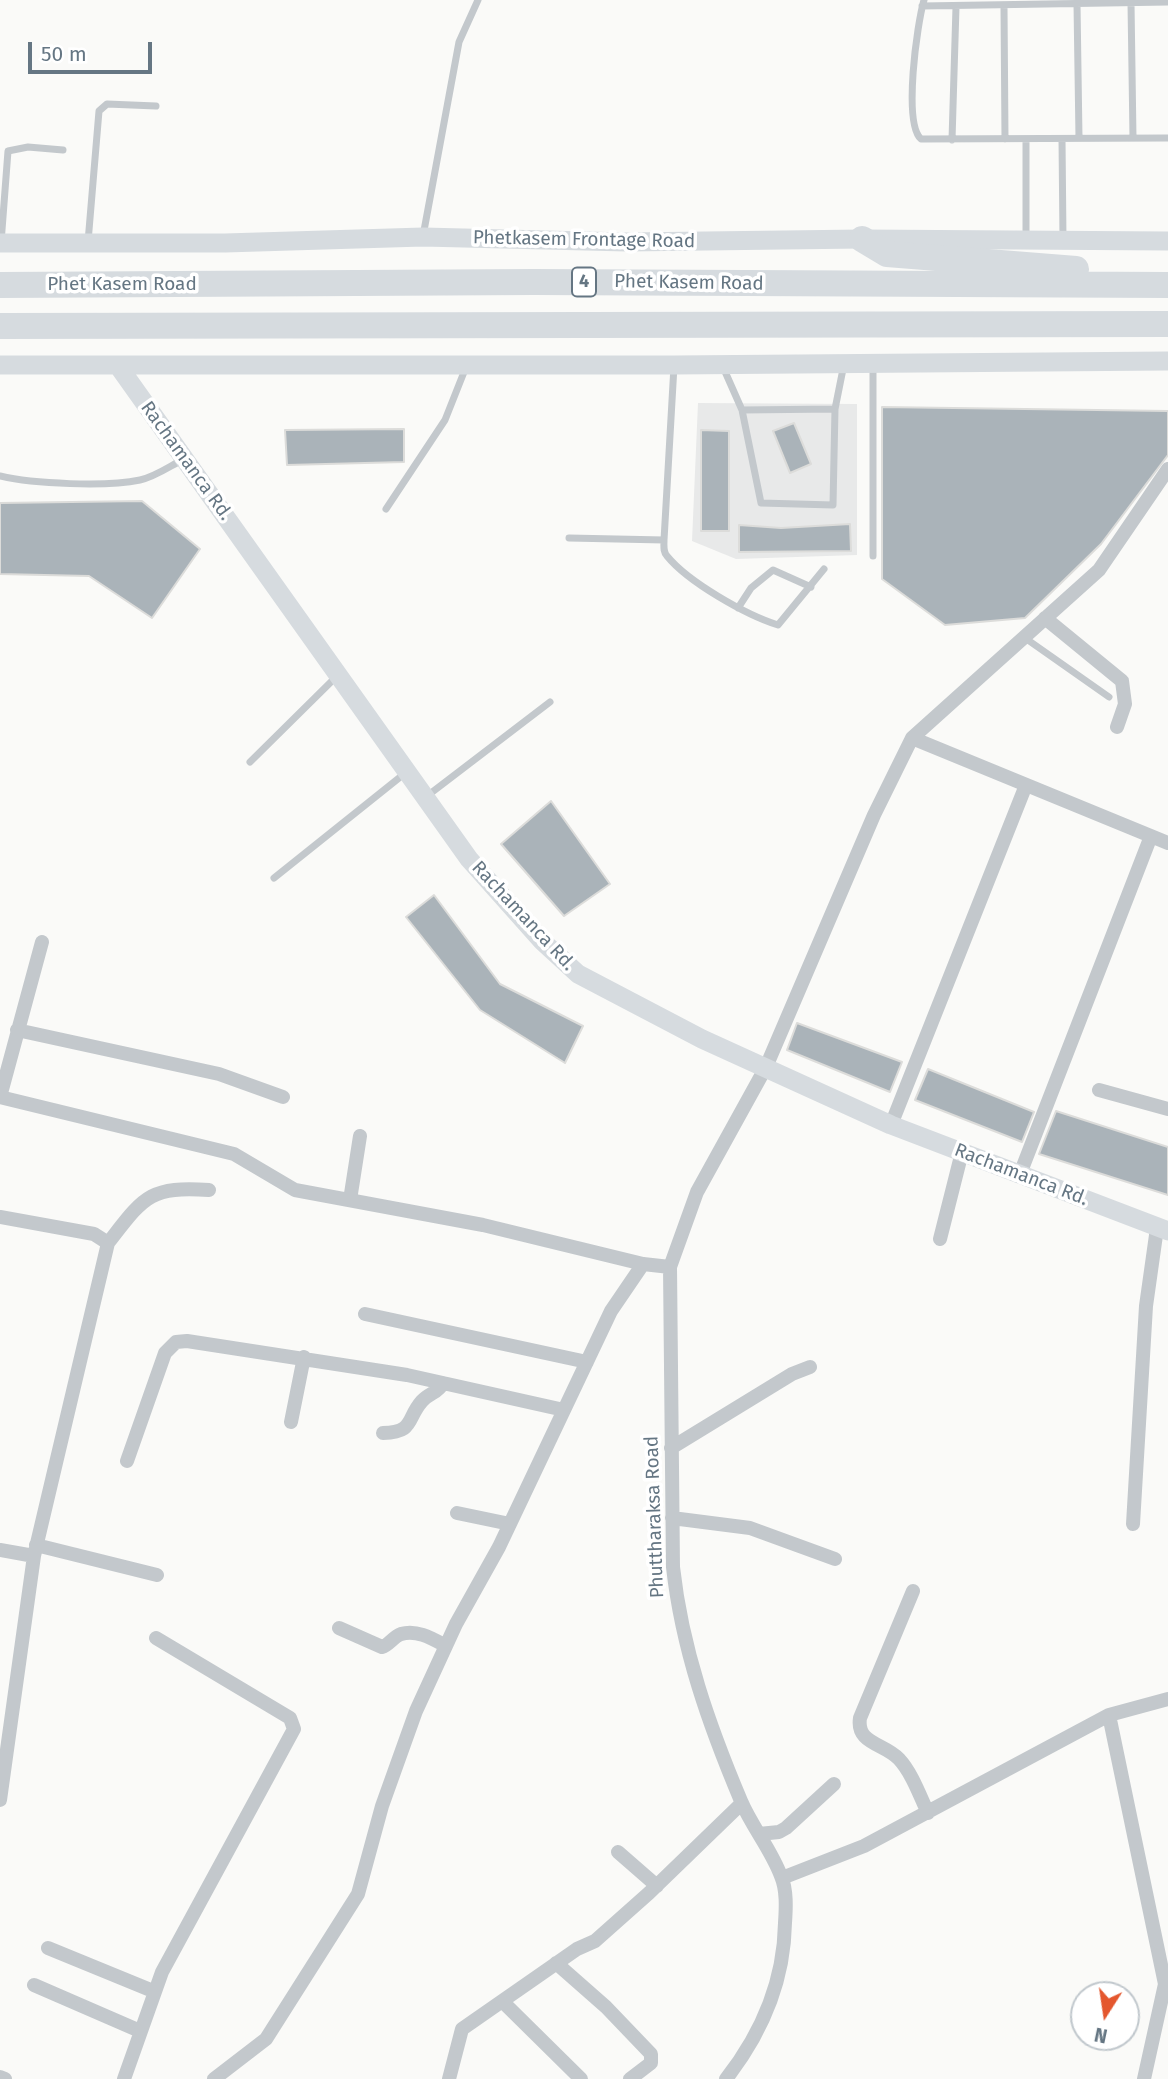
<!DOCTYPE html>
<html>
<head>
<meta charset="utf-8">
<style>
  body { margin:0 }
  #map { position:relative; width:1168px; height:2079px; overflow:hidden; background:#fafaf8; font-family:"Fira Sans",sans-serif }
  canvas { display:block }
  .north { position:absolute; left:1070px; top:1981px; width:70px; height:70px; box-sizing:border-box; background:#fff; border:2px solid #c1c8cd; border-radius:50%; rotate:192deg; font-size:19px; font-weight:700; line-height:28px; text-align:center; color:#657683 }
  .north::after { content:''; display:block; margin:auto; width:24px; height:32px; background:#e4572e; clip-path:polygon(50% 0,100% 100%,50% 72%,0 100%) }
  .scale { position:absolute; left:28px; top:42px; width:124px; height:32px; box-sizing:border-box; border:4px solid #657683; border-top:0; padding-left:9px; font-size:21px; line-height:24px; white-space:nowrap; color:#657683; -webkit-text-stroke:5px #fff; paint-order:stroke }
</style>
</head>
<body>
<div id="map">
<canvas width="1168" height="2079"></canvas>
<div class="north">N</div>
<div class="scale">50 m</div>
</div>
<script>
const c = document.querySelector('canvas').getContext('2d');
c.lineJoin = 'round';
function paint(path, color) { c.fillStyle = color; c.fill(path, 'evenodd'); }
function trace(path, color, width, dash) { c.strokeStyle = color; c.lineWidth = width; c.lineCap = dash ? 'butt' : 'round'; c.setLineDash(dash || []); c.stroke(path); }
function write(font, color, halo, rows, align = 'center') {
  c.font = font + ' "Fira Sans",sans-serif'; c.lineWidth = 7; c.setLineDash([]); c.textBaseline = 'middle'; c.strokeStyle = halo; c.fillStyle = color; for (const [text, x, y, turn = 0] of rows) {
    c.save(); c.translate(x, y); c.rotate((+turn || 0) * Math.PI / 180); c.textAlign = isNaN(turn) ? turn : align; if (halo) c.strokeText(text, 0, 0); c.fillText(text, 0, 0); c.restore();
  }
}
paint(new Path2D(`
  M698 403 857 404V555L736 559 692 541Z`), '#e8e9e9');
const building = new Path2D(`
  M882 407 1168 411V455L1101 544 1025 618 945 625 882 579Z
  M794 423 811 464 790 473 773 431Z
  M404 429V462L287 465 285 430Z
  M701 430 729 431V531H701Z
  M142 501 200 549 152 618 89 576 0 574V503Z
  M850 524 851 551 739 552V525L781 528Z
  M551 801 610 884 564 916 501 844Z
  M434 895 500 984 583 1026 565 1063 480 1010 406 917Z
  M797 1023 902 1062 890 1092 787 1050Z
  M928 1069 1034 1112 1022 1142 915 1100Z
  M1056 1111 1168 1147V1195L1039 1154Z`);
paint(building, '#aab3b9');
trace(building, '#dcdcda', 2);
trace(new Path2D(`
  M924 0C917 24 903 123 921 139L1168 138
  M1131 3 1133 138
  M1077 4 1079 138
  M922 6 1168 2
  M1004 6 1005 139
  M1026 139V237
  M1062 139 1063 239
  M952 140 956 7
  M423 236 459 42 478 0
  M88 242 99 111 107 104 156 106
  M1 243 8 151 28 147 63 150
  M873 364V556
  M674 366 664 540C664 546 663 552 667 556 688 582 746 615 778 625L824 569
  M723 367 742 410 761 503 833 505 835 409 844 364
  M742 410 835 409
  M0 476C33 484 107 487 140 480 155 477 170 466 184 459
  M386 509 445 420 466 367
  M569 538 664 540
  M738 608 751 588 773 570 811 587
  M1025 638 1109 697
  M250 762 338 675
  M427 796 550 702
  M274 878 404 774`), '#c3c8cc', 7);
trace(new Path2D(`
  M1045 618 1122 681 1125 704 1117 727
  M912 738 1168 843
  M17 1030 219 1074 283 1097
  M1099 1090 1168 1109
  M0 1097 234 1154 295 1190 483 1225 643 1264 670 1267
  M0 1097 42 942
  M891 1125 1026 785
  M1020 1174 1151 836
  M350 1200 360 1136
  M0 1217 94 1234 108 1243 34 1556 0 1800
  M940 1239 962 1152
  M108 1243C144 1197 149 1186 209 1190
  M365 1314 587 1362
  M291 1422 304 1357
  M383 1433C415 1432 406 1419 422 1401 429 1393 438 1393 443 1383
  M671 1448 792 1374 810 1367
  M127 1461 165 1353 176 1342 187 1341 407 1375 564 1410
  M457 1513 510 1524
  M672 1518 750 1528 835 1559
  M1133 1524 1146 1306 1157 1228
  M36 1545 157 1575
  M0 1550 34 1556
  M913 1591 860 1718C856 1744 884 1743 899 1759 912 1773 920 1796 928 1813
  M339 1628 382 1647C389 1645 393 1637 401 1634 417 1629 433 1639 446 1646
  M1109 1715 1165 1984 1144 2079
  M759 1834 779 1832 786 1828 834 1784
  M618 1852 657 1886
  M782 1878 864 1846 1109 1715 1168 1699
  M48 1948 153 1991
  M556 1963 606 2007 651 2054V2063L630 2079
  M34 1985 140 2031
  M503 2002 581 2079
  M0 2077 5 2079
  M124 2079 162 1972 294 1729 290 1718 156 1638
  M214 2079 266 2039 358 1894 382 1806 416 1711 456 1624 499 1547 611 1311 643 1264
  M449 2079 462 2029 577 1949 595 1941 649 1893 742 1803
  M726 2079C762 2033 784 1982 785 1923 786 1908 787 1890 781 1876 771 1849 752 1827 741 1801 709 1725 682 1649 673 1567L670 1267 697 1192 766 1067 874 815 912 738 1099 570 1168 469`), '#c3c8cc', 14);
trace(new Path2D(`
  M0 243H225L423 237 627 242 862 239 1168 241
  M0 365H674L1168 361
  M119 367 469 859 542 941 578 974 702 1039 891 1125 1168 1231`), '#d6dbdf', 19);
trace(new Path2D(`
  M862 239 887 254 1076 269
  M0 285 534 282 1168 285
  M0 326 1168 324`), '#d6dbdf', 26);
for (const [x, y, w] of [
  [584,282,24]
]) { const box = new Path2D(); box.roundRect(x - w / 2, y - 14.5, w, 29, 5); c.fillStyle = '#fff'; c.fill(box); trace(box, '#657683', 2); }
write('bold 18px', '#657683', null, [
  ["4",584,282]
]);
write('19px', '#657683', '#fff', [
  ["Phetkasem Frontage Road",584,240,1],
  ["Phet Kasem Road",689,283,1],
  ["Phet Kasem Road",122,285],
  ["Rachamanca Rd.",186,461,54],
  ["Rachamanca Rd.",523,916,47],
  ["Rachamanca Rd.",1021,1175,21],
  ["Phuttharaksa Road",655,1517,-92]
]);
</script>
</body>
</html>
